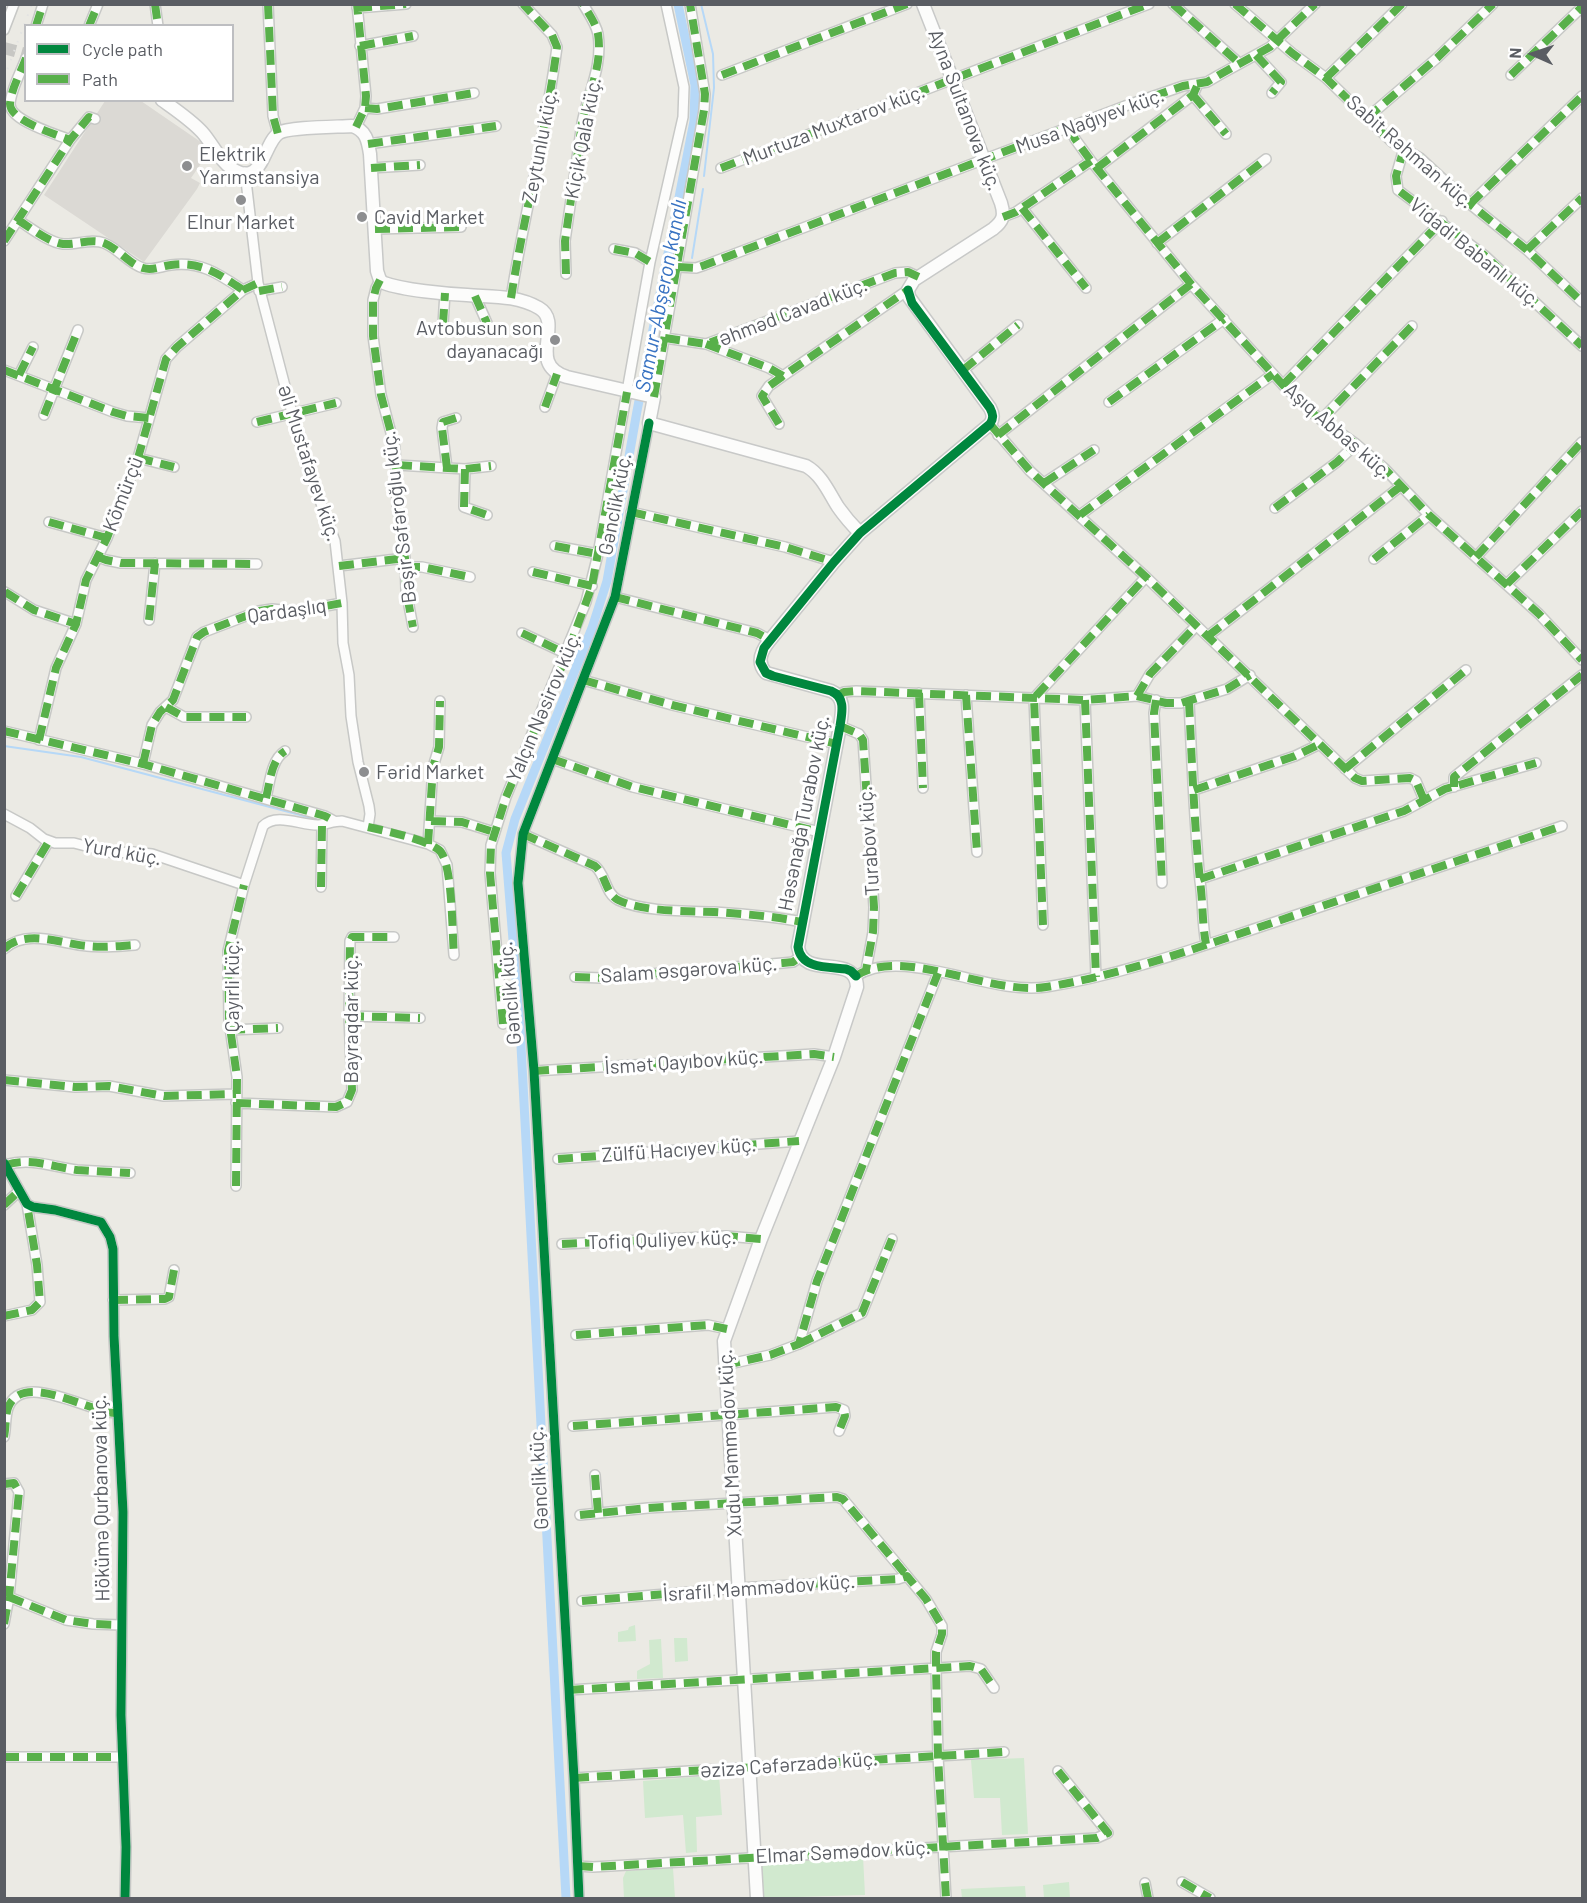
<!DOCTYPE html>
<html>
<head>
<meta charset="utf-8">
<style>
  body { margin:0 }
  #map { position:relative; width:1587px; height:1903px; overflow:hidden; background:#ebeae4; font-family:Barlow,sans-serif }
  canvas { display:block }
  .frame { position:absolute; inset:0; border:6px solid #5a5d63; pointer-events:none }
  .legend { position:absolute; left:24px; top:24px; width:210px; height:78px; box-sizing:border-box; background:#fff; border:2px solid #bdbec1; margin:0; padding:8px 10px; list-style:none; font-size:18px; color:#5a5d63 }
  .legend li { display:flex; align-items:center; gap:12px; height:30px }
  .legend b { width:30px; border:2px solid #bdbec1 }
  .north { position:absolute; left:1503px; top:24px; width:60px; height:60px; -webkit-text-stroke:4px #fff; paint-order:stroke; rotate:273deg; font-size:16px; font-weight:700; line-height:24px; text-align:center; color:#5a5d63 }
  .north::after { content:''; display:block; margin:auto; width:21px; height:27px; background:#5a5d63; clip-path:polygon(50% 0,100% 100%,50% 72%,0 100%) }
</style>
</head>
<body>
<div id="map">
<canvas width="1587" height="1903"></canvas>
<div class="frame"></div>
<ul class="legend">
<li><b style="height:8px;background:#00873e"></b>Cycle path</li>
<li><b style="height:8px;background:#58b04a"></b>Path</li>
</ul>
<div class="north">N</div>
</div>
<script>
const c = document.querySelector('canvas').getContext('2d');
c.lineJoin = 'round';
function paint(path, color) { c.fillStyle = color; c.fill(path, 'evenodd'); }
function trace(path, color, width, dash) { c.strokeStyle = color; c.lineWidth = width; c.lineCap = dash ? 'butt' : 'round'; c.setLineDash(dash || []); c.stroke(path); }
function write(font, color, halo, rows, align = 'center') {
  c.font = font + ' Barlow,sans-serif'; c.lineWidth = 6; c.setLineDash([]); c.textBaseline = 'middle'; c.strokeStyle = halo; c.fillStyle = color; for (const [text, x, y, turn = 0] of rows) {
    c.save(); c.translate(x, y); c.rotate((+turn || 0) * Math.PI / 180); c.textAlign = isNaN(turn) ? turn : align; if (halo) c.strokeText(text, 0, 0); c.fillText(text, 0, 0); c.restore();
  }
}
paint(new Path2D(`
  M105 101H141L211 149 191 178 200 183 197 189 144 262 44 195Z`), '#dbd9d4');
paint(new Path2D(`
  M635 1625 636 1641 618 1642V1632L628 1630 629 1627Z
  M674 1638H687L688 1661 675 1662Z
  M661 1639 663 1678 637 1679V1671L650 1664 649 1640Z
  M1024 1758 1028 1834 1002 1835 1000 1798H974L971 1760Z
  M719 1775 722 1815 696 1817 697 1852 686 1853 683 1815 645 1818 643 1781Z
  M863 1856 865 1895 763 1898 761 1861Z
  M673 1868 675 1898H624L623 1878 626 1871Z
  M1069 1882 1070 1898H1044L1043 1885Z
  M1025 1886 1026 1898H962L961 1889Z`), '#d1e9cf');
trace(new Path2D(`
  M701 4 713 54 714 88 704 176
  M692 258 703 189
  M4 746 81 757 319 820`), '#b6d8f7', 2);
trace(new Path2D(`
  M566 1898 520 1027 506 853 515 819 592 628 607 581 637 411 694 121 695 85 678 4`), '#b6d8f7', 9);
trace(new Path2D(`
  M4 48 26 54`), '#c7c7c4', 12, [12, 6]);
const street = new Path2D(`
  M155 4 158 26
  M268 4 273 116 278 134
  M1173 4 1239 63
  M1235 4 1292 53 1326 78 1392 142 1420 158 1470 204 1527 250 1582 302
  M357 8 406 4
  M36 26 43 4
  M89 26 98 4
  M4 30 14 4
  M360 46 413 36
  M1256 55 1281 82 1272 93
  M26 58C21 72 11 89 10 104 10 121 56 134 70 140
  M722 75 907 4
  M1511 75 1582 7
  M1326 78 1402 4
  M1193 95 1226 134
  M365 108 377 109 474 93
  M1367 118 1437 58 1493 4
  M356 127 365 108 366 96 357 4
  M1070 128 1075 139 1091 161 1191 284 1283 385 1315 415 1356 444 1384 468 1429 515 1539 614 1582 660
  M368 144 496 126
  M1404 148 1396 176 1398 190 1484 255 1582 346
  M371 168 420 165
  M721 168 1149 4
  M1097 168 1193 95 1198 84
  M245 172 258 283 303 455 335 541 342 603 343 643 349 675 351 716 358 762 369 806 370 814 368 827
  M1470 204 1582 96
  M1022 208 1086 288
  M1003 217 1016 212 1091 161
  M18 220C31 228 48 242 63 244 77 245 91 238 104 243 119 249 129 264 143 268 152 271 162 266 171 265 201 261 219 274 243 290
  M375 229 461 227
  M4 241 70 140 89 117 95 119
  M1157 243 1266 159
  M614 249 635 253 650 262
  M1527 250 1582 198
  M678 267 696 268 705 265 1125 106 1183 86 1207 82 1219 75 1270 47 1315 4
  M566 274 565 241 582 123C588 93 603 66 598 34 596 24 589 14 583 4
  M380 280 376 288 373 300V336L381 395 395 448 397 503 405 558 406 590 413 627
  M259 291 282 287
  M475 296 487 323
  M511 298C524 214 546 132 557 47L552 35 523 4
  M443 324 445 293
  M665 338 706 344 895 273 908 272 919 277
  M706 344 769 368 783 376 908 290
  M4 370 113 412 127 416 149 418
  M963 370 1018 325
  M19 375 33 347
  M1283 385 1442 221
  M654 397 704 110 705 94 690 4
  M1109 402 1224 319
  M545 407 557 374
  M44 415 78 330
  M1321 420 1412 326
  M257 422 336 403
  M779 424 762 396 769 386 783 376
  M990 424 1030 471 1146 577 1355 778 1362 781 1410 778 1416 781 1424 800
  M998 435 1191 284
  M138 458 174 467
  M397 465 465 469 491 466
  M447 468 442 428 443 422 456 418
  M465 469 464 507 487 515
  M1044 483 1094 450
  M1275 508 1337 462 1356 444
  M631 512 785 547 834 562
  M1080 515 1273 374
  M49 522 107 538
  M555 546 598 554
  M98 557 106 560 121 563 257 564
  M1476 557 1582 442
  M1374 559 1429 515
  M339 566 405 558
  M405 567H422L470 577
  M533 572 592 586
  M1507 584 1582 511
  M5 592 34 610 76 624
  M615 597 757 633 770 640
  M149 620 155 563
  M522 633 567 654
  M1208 636 1401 486
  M583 680 672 705 837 744
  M919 693 923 788
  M839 695 844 692 856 691 1085 700 1137 696 1166 703H1181L1227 689 1250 675
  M966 695 977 852
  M1137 696 1150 674 1196 626
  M1085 700 1096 977
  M1156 700 1154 713 1162 883
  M1189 702C1192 762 1194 821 1200 881 1203 902 1202 923 1206 944
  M166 707 184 717H246
  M840 726 859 734 863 740 874 907 873 932 866 970
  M4 731 143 764 325 816 334 821
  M39 740 56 668 76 624 86 580 107 538 138 458 166 359 177 347 243 290 258 283
  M552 759 633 787 820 832
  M143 764 152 725 160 712 173 700 197 637 204 632 259 611 272 609 292 611 304 610 342 603
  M1345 769 1466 670
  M1454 787V777L1582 675
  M1194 790 1295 756 1320 744
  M266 798C270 782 271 760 285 751
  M4 814 30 828 44 839 55 843H74L113 853 133 852 152 854 244 885
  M431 821 462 822 494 832
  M523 834 595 866C606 875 605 893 618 900 643 912 687 911 714 912 744 914 773 916 802 922
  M428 844 433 767 439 747 440 701
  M1200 879 1404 811 1445 789 1536 763
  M321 887 322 825
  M16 896 49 841
  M1043 925 1034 698 1146 577
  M4 949C26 928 62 944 87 946 103 948 119 946 135 945
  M856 976C903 945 989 996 1046 987 1122 975 1196 948 1269 924 1366 891 1464 859 1562 826
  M575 977 602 978 783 963 793 962 800 957
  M349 1016 420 1018
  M503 1024 490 873 491 845 506 797 586 602 598 554 650 262 683 117 684 87 666 4
  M230 1030 278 1028
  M534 1071 814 1054 834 1057
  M4 1080 75 1087 109 1086 164 1096 236 1094
  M236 1103 336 1107 347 1102 352 1090 349 1016 350 941 352 937H394
  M558 1159 799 1141
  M4 1163 27 1204 33 1207 55 1210 101 1222 110 1237 113 1249 114 1336 123 1512 121 1715 126 1847 125 1898
  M6 1165C30 1157 53 1167 77 1170 94 1171 112 1172 130 1173
  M236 1186 237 1077 229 1020 228 951 244 885 263 826C277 812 302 826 319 825 327 824 334 821 342 821L428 844 440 850 447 865 454 955
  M4 1205 19 1191
  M562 1244 726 1236 761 1239
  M113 1300 165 1299 169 1297 174 1270
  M4 1316 32 1310 40 1302 37 1265 27 1204
  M576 1335 708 1325 727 1329
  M799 1344 862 1313 892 1239
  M725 1365 770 1355 799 1344 817 1281 938 973
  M573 1426 836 1407 844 1410 845 1416 839 1431
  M4 1437C6 1428 5 1417 8 1408 22 1369 92 1414 117 1413
  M595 1475 598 1513
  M4 1484 14 1483 19 1492 9 1597 4 1624
  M580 1515 648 1508 837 1497 843 1499 907 1576
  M9 1597 66 1620 93 1624 121 1625
  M582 1601 739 1588 898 1579 907 1576 926 1599 942 1626V1634L936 1652V1668L938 1756 946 1898
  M569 1690 970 1666 981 1669 994 1688
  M4 1757H122
  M574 1778 1004 1752
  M578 1866 593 1867 1097 1838 1108 1833 1058 1771
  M1182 1882 1210 1898
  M1145 1883 1148 1898
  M579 1898 574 1778 534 1071 518 883 523 834 615 597 649 423`);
const secondary = new Path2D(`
  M162 100C176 110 191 120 202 132 212 143 219 160 231 168 263 190 263 143 279 133 289 127 338 127 352 126 366 130 368 141 370 154L377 271 380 280 384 283C403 290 446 294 467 295 491 297 516 295 539 308 565 323 525 364 567 377L654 397 649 423 806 466C822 475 829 493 838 507 845 517 852 525 860 533
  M757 1898 724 1341 761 1239 834 1057 857 987C856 952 803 981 798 947L840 726C842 713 846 697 831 691L766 673C756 662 761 651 770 640L834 562 860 533 990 424C994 418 993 414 990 408L909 297 908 290 914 280 993 229C1003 221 1005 216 1001 203L923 4`);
trace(street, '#c7c8c6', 12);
trace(secondary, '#c8c9c8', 15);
trace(street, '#fcfcfb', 9);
trace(secondary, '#fcfcfb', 12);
trace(new Path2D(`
  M4 78 32 4`), '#e2e3e2', 2, [1.5, 8]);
trace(new Path2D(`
  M155 4 158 26
  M268 4 273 116 278 134
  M1173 4 1239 63
  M1235 4 1292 53 1326 78 1392 142 1420 158 1470 204 1527 250 1582 302
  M357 8 406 4
  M36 26 43 4
  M89 26 98 4
  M360 46 413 36
  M1256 55 1281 82 1272 93
  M26 58C21 72 11 89 10 104 10 121 56 134 70 140
  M722 75 907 4
  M1511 75 1582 7
  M1326 78 1402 4
  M1193 95 1226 134
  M162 101V100
  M365 108 377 109 474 93
  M1367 118 1437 58 1493 4
  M356 127 365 108 366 96 357 4
  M1070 128 1075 139 1091 161 1191 284 1283 385 1315 415 1356 444 1384 468 1429 515 1539 614 1582 660
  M368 144 496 126
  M1404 148 1396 176 1398 190 1484 255 1582 346
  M371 168 420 165
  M721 168 1149 4
  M1097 168 1193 95 1198 84
  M1470 204 1582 96
  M1022 208 1086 288
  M1003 217 1016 212 1091 161
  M18 220C31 228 48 242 63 244 77 245 91 238 104 243 119 249 129 264 143 268 152 271 162 266 171 265 201 261 219 274 243 290
  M375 229 461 227
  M4 241 70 140 89 117 95 119
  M1157 243 1266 159
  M614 249 635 253 650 262
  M1527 250 1582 198
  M678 267 696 268 705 265 1125 106 1183 86 1207 82 1219 75 1270 47 1315 4
  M566 274 565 241 582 123C588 93 603 66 598 34 596 24 589 14 583 4
  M380 280 376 288 373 300V336L381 395 395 448 397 503 405 558 406 590 413 627
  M259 291 282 287
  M475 296 487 323
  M511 298C524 214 546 132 557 47L552 35 523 4
  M443 324 445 293
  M665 338 706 344 895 273 908 272 919 277
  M706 344 769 368 783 376 908 290
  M4 370 113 412 127 416 149 418
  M963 370 1018 325
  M19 375 33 347
  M1283 385 1442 221
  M654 397 704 110 705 94 690 4
  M1109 402 1224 319
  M545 407 557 374
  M44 415 78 330
  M1321 420 1412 326
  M257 422 336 403
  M779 424 762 396 769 386 783 376
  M990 424 1030 471 1146 577 1355 778 1362 781 1410 778 1416 781 1424 800
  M998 435 1191 284
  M138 458 174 467
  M397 465 465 469 491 466
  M447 468 442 428 443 422 456 418
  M465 469 464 507 487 515
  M1044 483 1094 450
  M1275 508 1337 462 1356 444
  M631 512 785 547 834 562
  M1080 515 1273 374
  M49 522 107 538
  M555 546 598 554
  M98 557 106 560 121 563 257 564
  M1476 557 1582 442
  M1374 559 1429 515
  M339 566 405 558
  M405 567H422L470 577
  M533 572 592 586
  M1507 584 1582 511
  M5 592 34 610 76 624
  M615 597 757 633 770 640
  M149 620 155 563
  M522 633 567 654
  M1208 636 1401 486
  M583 680 672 705 837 744
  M919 693 923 788
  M839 695 844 692 856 691 1085 700 1137 696 1166 703H1181L1227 689 1250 675
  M966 695 977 852
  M1137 696 1150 674 1196 626
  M1085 700 1096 977
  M1156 700 1154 713 1162 883
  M1189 702C1192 762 1194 821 1200 881 1203 902 1202 923 1206 944
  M166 707 184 717H246
  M840 726 859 734 863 740 874 907 873 932 866 970
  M4 731 143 764 325 816 334 821
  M39 740 56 668 76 624 86 580 107 538 138 458 166 359 177 347 243 290 258 283
  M552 759 633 787 820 832
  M143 764 152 725 160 712 173 700 197 637 204 632 259 611 272 609 292 611 304 610 342 603
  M1345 769 1466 670
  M1454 787V777L1582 675
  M1194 790 1295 756 1320 744
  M266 798C270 782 271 760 285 751
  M431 821 462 822 494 832
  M368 827C386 831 425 839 439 850 453 861 452 935 454 955
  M523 834 595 866C606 875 605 893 618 900 643 912 687 911 714 912 744 914 773 916 802 922
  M428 844 433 767 439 747 440 701
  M1200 879 1404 811 1445 789 1536 763
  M321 887 322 825
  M16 896 49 841
  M1043 925 1034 698 1146 577
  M4 949C26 928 62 944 87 946 103 948 119 946 135 945
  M856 976C903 945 989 996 1046 987 1122 975 1196 948 1269 924 1366 891 1464 859 1562 826
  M575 977 602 978 783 963 793 962 800 957
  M349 1016 420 1018
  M503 1024 490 873 491 845 506 797 567 654 592 586 627 392
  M230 1030 278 1028
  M534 1071 814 1054 834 1057
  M4 1080 75 1087 109 1086 164 1096 236 1094
  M236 1103 336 1107 347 1102 352 1090 349 1016 350 941 352 937H394
  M558 1159 799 1141
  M6 1165C30 1157 53 1167 77 1170 94 1171 112 1172 130 1173
  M236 1186 237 1077 229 1020 228 951 244 885
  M4 1205 19 1191
  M562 1244 726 1236 761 1239
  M113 1300 165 1299 169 1297 174 1270
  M4 1316 32 1310 40 1302 37 1265 27 1204
  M576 1335 708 1325 727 1329
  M799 1344 862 1313 892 1239
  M725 1365 770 1355 799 1344 817 1281 938 973
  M573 1426 836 1407 844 1410 845 1416 839 1431
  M4 1437C6 1428 5 1417 8 1408 22 1369 92 1414 117 1413
  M595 1475 598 1513
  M4 1484 14 1483 19 1492 9 1597 4 1624
  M580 1515 648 1508 837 1497 843 1499 907 1576
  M9 1597 66 1620 93 1624 121 1625
  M582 1601 739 1588 898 1579 907 1576 926 1599 942 1626V1634L936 1652V1668L938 1756 946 1898
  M569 1690 970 1666 981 1669 994 1688
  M4 1757H122
  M574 1778 1004 1752
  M578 1866 593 1867 1097 1838 1108 1833 1058 1771
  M1182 1882 1210 1898
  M1145 1883 1148 1898`), '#58b04a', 8, [15, 8]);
trace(new Path2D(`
  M856 976 851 971 846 969C828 967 801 969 798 947L840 726C842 713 846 697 831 691L773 676 766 673 760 662 764 648 834 562 860 533 990 424C994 418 993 414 990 408L912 303 908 290
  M4 1163 27 1204 33 1207 55 1210 101 1222 110 1237 113 1249 114 1336 123 1512 121 1715 126 1847 125 1898
  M579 1898 574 1778 534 1071 518 883 523 834 615 597 649 423`), '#00873e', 9);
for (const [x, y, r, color] of [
  [187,166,6,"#8d8e90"],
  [241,200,6,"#8d8e90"],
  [362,217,6,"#8d8e90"],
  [555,340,6,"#8d8e90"],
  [364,772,6,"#8d8e90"]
]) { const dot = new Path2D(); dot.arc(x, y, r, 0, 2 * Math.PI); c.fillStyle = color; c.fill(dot); trace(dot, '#fff', 2); }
write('20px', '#5a5d63', '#fff', [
  ["Ayna Sultanova küç.",965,110,69],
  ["Musa Nağıyev küç.",1090,121,-20],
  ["Murtuza Muxtarov küç.",834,125,-21],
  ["Kiçik Qala küç.",583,138,-79],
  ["Zeytunlu küç.",540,146,-79],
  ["Sabit Rəhman küç.",1410,152,41],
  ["Vidadi Babanlı küç.",1475,253,39],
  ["Əhməd Cavad küç.",793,312,-21],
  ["Aşıq Abbas küç.",1338,431,41],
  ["Əli Mustafayev küç.",309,463,72],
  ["Kömürçü",123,494,-69],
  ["Gənclik küç.",615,504,-79],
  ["Bəşir Səfəroğlu küç.",399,517,-97],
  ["Qardaşlıq",287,611,-8],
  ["Yalçın Nəsirov küç.",544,707,-67],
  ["Həsənağa Turabov küç.",804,813,-79],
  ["Turabov küç.",869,841,-94],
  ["Yurd küç.",122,852,10],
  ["Salam Əsgərova küç.",689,970,-4],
  ["Çayırli küç.",232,986,-90],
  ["Gənclik küç.",510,993,-95],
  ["Bayraqdar küç.",351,1019,-90],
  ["İsmət Qayıbov küç.",684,1062,-4],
  ["Zülfü Hacıyev küç.",679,1150,-4],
  ["Tofiq Quliyev küç.",662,1240,-2],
  ["Xudu Məmmədov küç.",730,1443,-93],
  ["Gənclik küç.",539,1478,-93],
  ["Hökümə Qurbanova küç.",101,1498,-91],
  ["İsrafil Məmmədov küç.",759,1588,-4],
  ["Əzizə Cəfərzadə küç.",789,1765,-4],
  ["Elmar Səmədov küç.",843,1852,-3]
]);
write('20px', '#5a5d63', '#fff', [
  ["Elektrik",199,154],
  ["Yarımstansiya",199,177],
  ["Cavid Market",374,217],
  ["Elnur Market",241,222,"center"],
  ["Avtobusun son",543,328,"right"],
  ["dayanacağı",543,351,"right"],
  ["Fərid Market",376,772]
], 'left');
write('italic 21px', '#3772c2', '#fff', [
  ["Samur-Abşeron kanalı",661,296,-79]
]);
</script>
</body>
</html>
